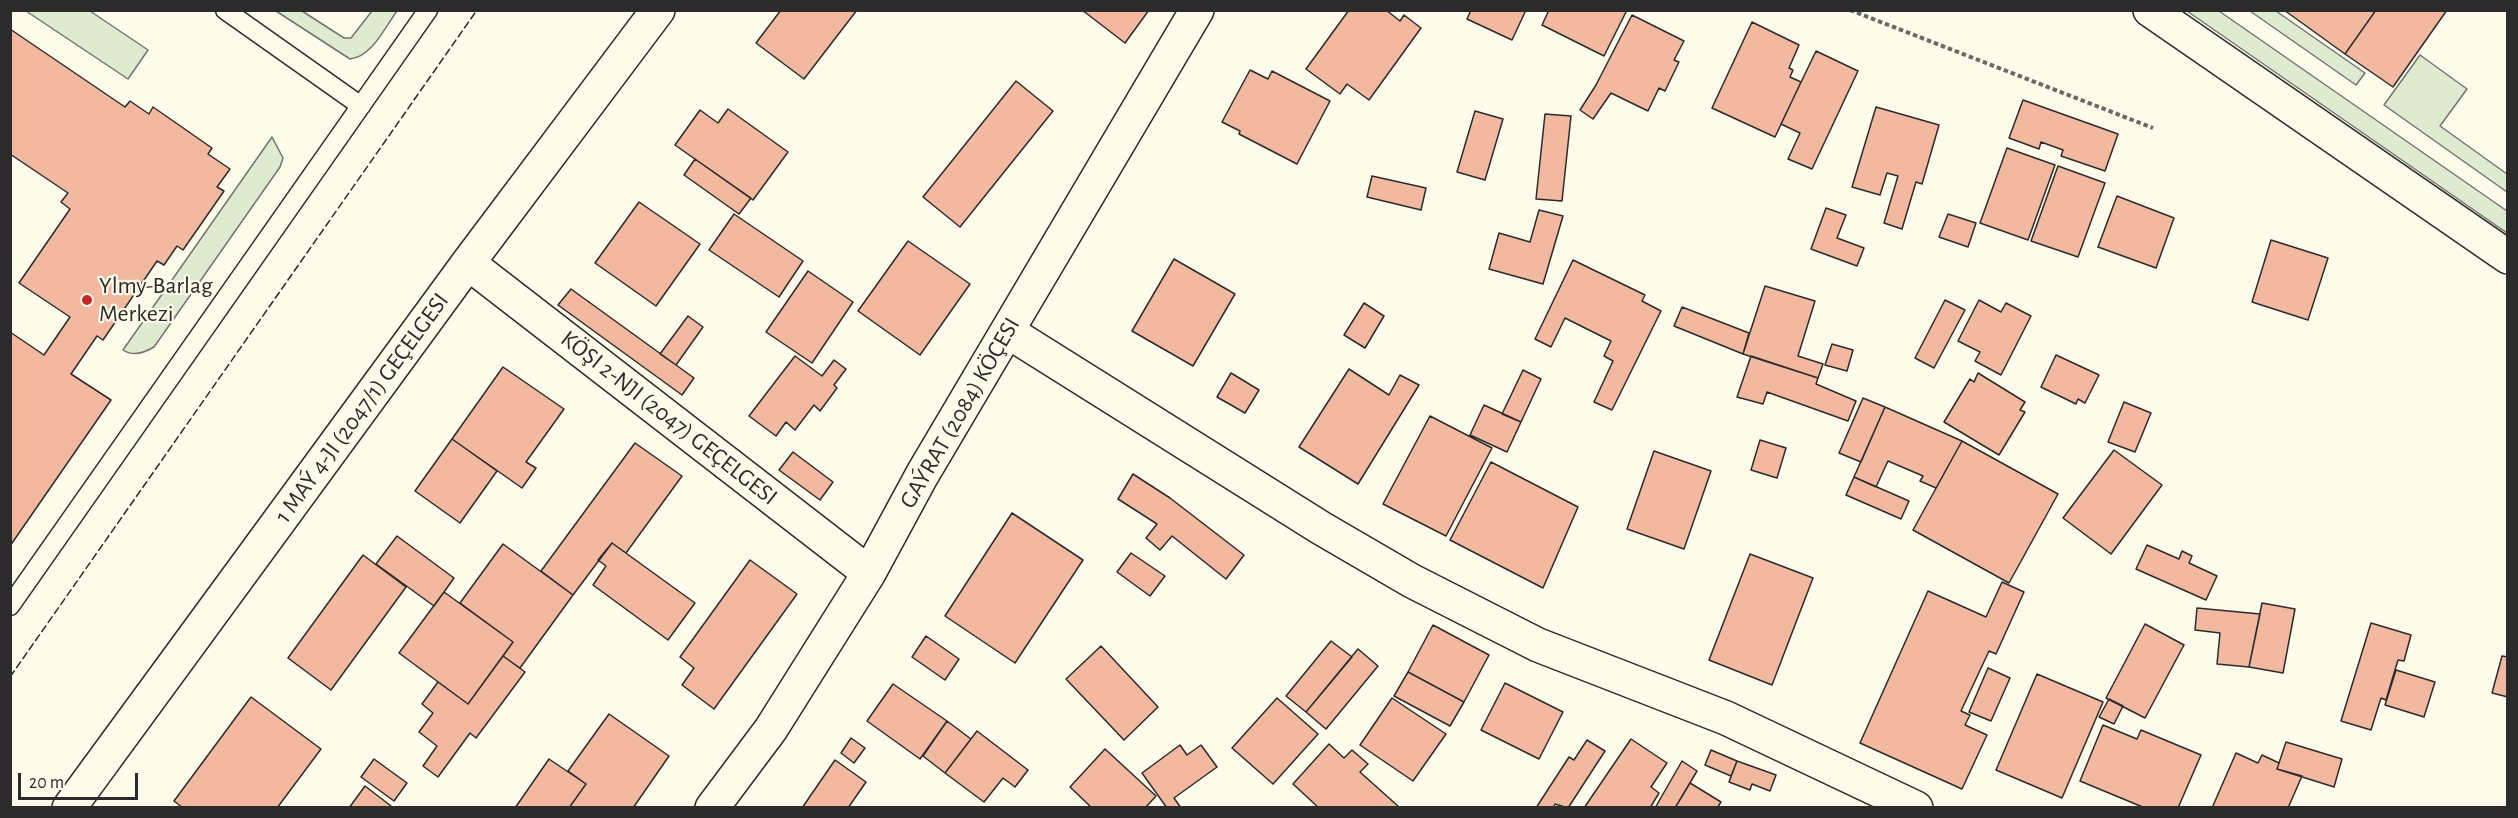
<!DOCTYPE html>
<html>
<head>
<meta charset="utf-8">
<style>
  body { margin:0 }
  #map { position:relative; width:2518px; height:818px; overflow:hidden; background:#fdfbea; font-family:"Alegreya Sans",sans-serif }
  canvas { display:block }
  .frame { position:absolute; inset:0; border:12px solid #2b2b2b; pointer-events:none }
  .scale { position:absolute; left:18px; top:773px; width:120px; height:27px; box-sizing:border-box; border:3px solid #2b2b2b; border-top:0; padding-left:8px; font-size:18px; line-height:21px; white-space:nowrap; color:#2b2b2b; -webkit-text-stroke:4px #fdfbea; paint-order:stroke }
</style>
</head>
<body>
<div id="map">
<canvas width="2518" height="818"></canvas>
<div class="frame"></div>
<div class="scale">20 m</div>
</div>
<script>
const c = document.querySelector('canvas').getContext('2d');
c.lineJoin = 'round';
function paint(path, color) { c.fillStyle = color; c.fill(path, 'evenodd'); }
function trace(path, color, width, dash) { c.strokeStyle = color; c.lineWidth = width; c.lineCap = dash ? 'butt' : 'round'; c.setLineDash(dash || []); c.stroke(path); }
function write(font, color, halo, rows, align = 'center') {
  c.font = font + ' "Alegreya Sans",sans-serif'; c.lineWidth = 4.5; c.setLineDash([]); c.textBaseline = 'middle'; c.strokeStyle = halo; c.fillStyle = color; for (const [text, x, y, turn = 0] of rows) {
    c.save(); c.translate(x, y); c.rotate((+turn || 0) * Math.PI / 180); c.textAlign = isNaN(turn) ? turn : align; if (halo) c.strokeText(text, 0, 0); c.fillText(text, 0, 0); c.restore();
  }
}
const green = new Path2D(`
  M26 11H90L148 50 128 79Z
  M276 11H302L344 38H351L372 11H397C385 27 372 57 350 59Z
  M2187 11H2219L2507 211V233Z
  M2250 11H2276L2365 73 2356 85Z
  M2420 55 2467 89 2440 126 2507 174V192L2384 105Z
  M272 137 283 158 280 167 154 347C144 353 133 357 123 350Z`);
paint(green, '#deebd1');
trace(green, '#74746e', 1.5);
const building = new Path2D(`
  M781 10H857L804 79 756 43Z
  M1082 10H1149L1125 43Z
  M1349 10H1386L1400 21 1404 15 1421 28 1369 100 1347 84 1340 94 1306 69Z
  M1471 10H1526L1512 40 1467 19Z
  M1549 10H1627L1604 56 1542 25Z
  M2284 10H2376L2345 54Z
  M2376 10H2447L2393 87 2345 54Z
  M1632 15 1684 41 1674 60 1679 62 1665 91 1659 88 1648 111 1611 93 1593 119 1580 110 1596 85Z
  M1752 22 1799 45 1789 68 1793 70 1790 77 1801 82 1775 137 1712 108Z
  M10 29 125 107 130 101 149 114 153 107 212 148 208 154 230 169 217 187 224 191 183 250 177 246 164 265 157 261 103 340 97 336 71 374 111 400 10 546V332L44 355 70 317 19 283 70 209 61 202 68 193 10 154Z
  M1816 51 1858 71 1812 169 1788 159 1800 133 1781 124Z
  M1250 70 1268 79 1272 71 1330 101 1297 164 1239 134 1240 131 1222 122Z
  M1016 81 1053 111 960 227 923 197Z
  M2023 100 2118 134 2105 171 2061 156 2063 150 2041 142 2039 149 2009 138Z
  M1876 107 1939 125 1922 184 1916 182 1902 229 1884 223 1898 176 1887 173 1880 195 1852 187Z
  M728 109 788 152 753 200 675 145 700 110 718 123Z
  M1475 111 1503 119 1485 180 1457 172Z
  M1545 114 1571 116 1562 201 1536 199Z
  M2007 148 2055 165 2028 240 1980 223Z
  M695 159 751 198 739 214 684 175Z
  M2058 166 2105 183 2078 257 2031 241Z
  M1372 176 1426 188 1421 210 1367 197Z
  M2117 196 2174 218 2156 268 2098 247Z
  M639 202 700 244 656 306 595 263Z
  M1826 208 1846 215 1837 238 1864 248 1857 266 1811 249Z
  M1539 210 1563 216 1543 284 1489 269 1499 233 1530 242Z
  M734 214 803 261 779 297 709 250Z
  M1948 214 1976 223 1968 247 1939 237Z
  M2271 240 2328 258 2308 320 2252 302Z
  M908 241 970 284 920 355 858 311Z
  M1174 259 1235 294 1193 366 1132 331Z
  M1573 260 1645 295 1642 301 1661 311 1612 410 1594 402 1613 361 1604 356 1611 341 1565 318 1551 347 1535 339Z
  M808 271 853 302 812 363 766 332Z
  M1765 286 1815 301 1798 356 1823 364 1818 378 1743 354Z
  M571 289 694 378 682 395 558 305Z
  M1945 300 1965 310 1934 368 1915 358Z
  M1979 300 2001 312 2006 303 2031 316 2001 375 1975 361 1980 352 1958 341Z
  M1364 303 1384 316 1365 348 1344 335Z
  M1682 307 1749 333 1743 354 1674 326Z
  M688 316 703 327 676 365 660 354Z
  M1832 344 1853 350 1847 371 1825 365Z
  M2056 355 2099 375 2085 403 2078 399 2076 404 2041 387Z
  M795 356 822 376 834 360 846 369 834 385 837 388 820 411 814 405 795 430 786 422 776 436 749 416Z
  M1751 356 1818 378 1816 384 1856 401 1848 421 1767 392 1763 404 1737 397Z
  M503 367 564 409 526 462 536 468 522 488 452 439Z
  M1349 369 1389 395 1400 375 1419 385 1358 484 1299 447Z
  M1523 370 1541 379 1521 422 1502 414Z
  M1231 373 1259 390 1245 413 1217 397Z
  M1978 373 2025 402 2020 410 2025 412 1999 455 1944 422 1970 379 1974 382Z
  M1863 398 1885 407 1861 462 1839 453Z
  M2124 402 2151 413 2135 452 2108 442Z
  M1484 405 1521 422 1507 452 1470 435Z
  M1885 407 1962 441 1936 488 1920 481 1923 476 1888 461 1876 487 1854 477Z
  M1430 416 1492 448 1446 536 1383 504Z
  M452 439 497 471 460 523 415 491Z
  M1760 440 1786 448 1777 478 1751 470Z
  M1962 441 2058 494 2009 583 1913 530Z
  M635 443 682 476 626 553 612 543 573 595 541 571Z
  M2114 450 2162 485 2111 554 2063 518Z
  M1654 451 1711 471 1684 549 1627 529Z
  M793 452 833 482 820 500 779 470Z
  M1491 462 1578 507 1543 588 1450 540Z
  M1133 474 1170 498 1244 555 1226 579 1172 536 1160 550 1146 538 1157 524 1118 499Z
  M1854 477 1909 501 1901 519 1846 495Z
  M1012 513 1083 560 1015 663 945 616Z
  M397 536 454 578 434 606 376 564Z
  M612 543 695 603 668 640 593 585 606 566 598 560Z
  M503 544 573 595 520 668 503 656 513 642 460 603Z
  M2147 545 2179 559 2182 551 2192 556 2189 563 2217 576 2206 600 2136 569Z
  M1131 553 1165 576 1150 596 1117 572Z
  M1750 554 1813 578 1772 685 1709 660Z
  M363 555 406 587 331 690 288 658Z
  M750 560 797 594 714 709 682 685 694 668 680 657Z
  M2002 582 2024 592 1996 654 1989 651 1961 711 1970 715 1965 725 1987 735 1962 789 1860 743 1928 591 1986 617Z
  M444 592 513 642 468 704 399 653Z
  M2262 603 2295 609 2283 673 2249 667Z
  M2197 608 2260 614 2249 667 2217 664 2220 633 2195 630Z
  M2371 623 2411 635 2404 661 2398 660 2386 700 2381 698 2371 730 2341 721Z
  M2145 624 2184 645 2145 718 2106 698Z
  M1433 625 1489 655 1464 702 1408 672Z
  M926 636 959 659 945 680 912 657Z
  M1331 641 1352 657 1306 712 1286 696Z
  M1101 646 1158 707 1124 740 1066 679Z
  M1358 649 1378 666 1326 729 1306 712Z
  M503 656 525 672 476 738 470 733 438 777 423 766 437 746 419 732 433 713 422 704 438 682 468 704Z
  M2502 656 2508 657V697L2492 693Z
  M1988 668 2010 678 1991 721 1969 712Z
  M2396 670 2435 682 2424 717 2385 705Z
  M1408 672 1464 702 1450 726 1394 696Z
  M2037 674 2103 702 2062 798 1996 770Z
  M1505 683 1563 712 1539 759 1481 730Z
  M893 684 947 721 920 759 867 721Z
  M251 697 321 749 277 808H183L174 801Z
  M1277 698 1318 734 1273 784 1232 748Z
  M1392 698 1446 734 1413 781 1360 745Z
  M2109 699 2123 706 2114 724 2099 717Z
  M609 714 669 756 633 808H569L586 784 568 771Z
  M947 721 971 739 945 773 923 756Z
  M2103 725 2137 739 2141 730 2201 755 2178 808H2145L2080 781Z
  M977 731 1028 770 1015 787 1003 778 984 802 945 773Z
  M851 738 865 748 854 763 841 753Z
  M1631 739 1667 763 1651 787 1659 793 1650 808H1584Z
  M1587 740 1605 751 1568 808 1555 804 1553 808H1536L1569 757 1574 760Z
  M2286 742 2342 759 2334 787 2277 769Z
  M1329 744 1344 758 1352 750 1368 764 1360 772 1399 807 1319 808 1293 784Z
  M1180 745 1187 755 1201 745 1217 767 1174 798 1181 808H1167L1142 773Z
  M1105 749 1156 796 1145 808H1092L1070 787Z
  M1711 750 1737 761 1731 776 1705 765Z
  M2236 753 2258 763 2262 755 2279 763 2277 769 2302 776 2288 808H2212Z
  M374 759 407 783 394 801 361 777Z
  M549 759 586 784 569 808H515Z
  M835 760 866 782 848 808H802Z
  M1682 761 1697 771 1675 808H1655Z
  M1737 761 1776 775 1770 791 1752 784 1750 790 1729 782Z
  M1690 783 1721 802 1717 808H1675Z
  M365 786 391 806 389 808H349Z`);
paint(building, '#f2b8a0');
trace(building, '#2b2b2b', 1.5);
const service = new Path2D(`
  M225 10 361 106
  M10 606 428 10`);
const minor = new Path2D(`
  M2150 10 2508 257
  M468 263 869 573
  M1007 331 1321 528 1412 581 1538 645 1726 718 1916 808
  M69 808 468 263 658 10
  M712 808 771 729 869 573 922 475 1197 10`);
trace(service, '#2b2b2b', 21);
trace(minor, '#2b2b2b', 36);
trace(new Path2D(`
  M1850 10 2153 128`), '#6a6964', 4, [4.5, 3]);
trace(service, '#fdfbea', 18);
trace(minor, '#fdfbea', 33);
trace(new Path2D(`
  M10 677 477 10`), '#2b2b2b', 1.5, [8, 3]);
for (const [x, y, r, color] of [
  [87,300,6,"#c62828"]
]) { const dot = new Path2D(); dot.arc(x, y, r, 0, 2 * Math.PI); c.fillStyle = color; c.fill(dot); trace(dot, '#fdfbea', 2); }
write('24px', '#2b2b2b', '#fdfbea', [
  ["Ylmy-Barlag",99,286],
  ["Merkezi",99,314]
], 'left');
write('24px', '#2b2b2b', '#fdfbea', [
  ["1 MAÝ 4-JI (2047/1) GEÇELGESI",362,408,-54],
  ["GAÝRAT (2084) KÖÇESI",960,413,-60],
  ["KÖŞI 2-NJI (2047) GEÇELGESI",669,418,38]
]);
</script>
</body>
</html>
